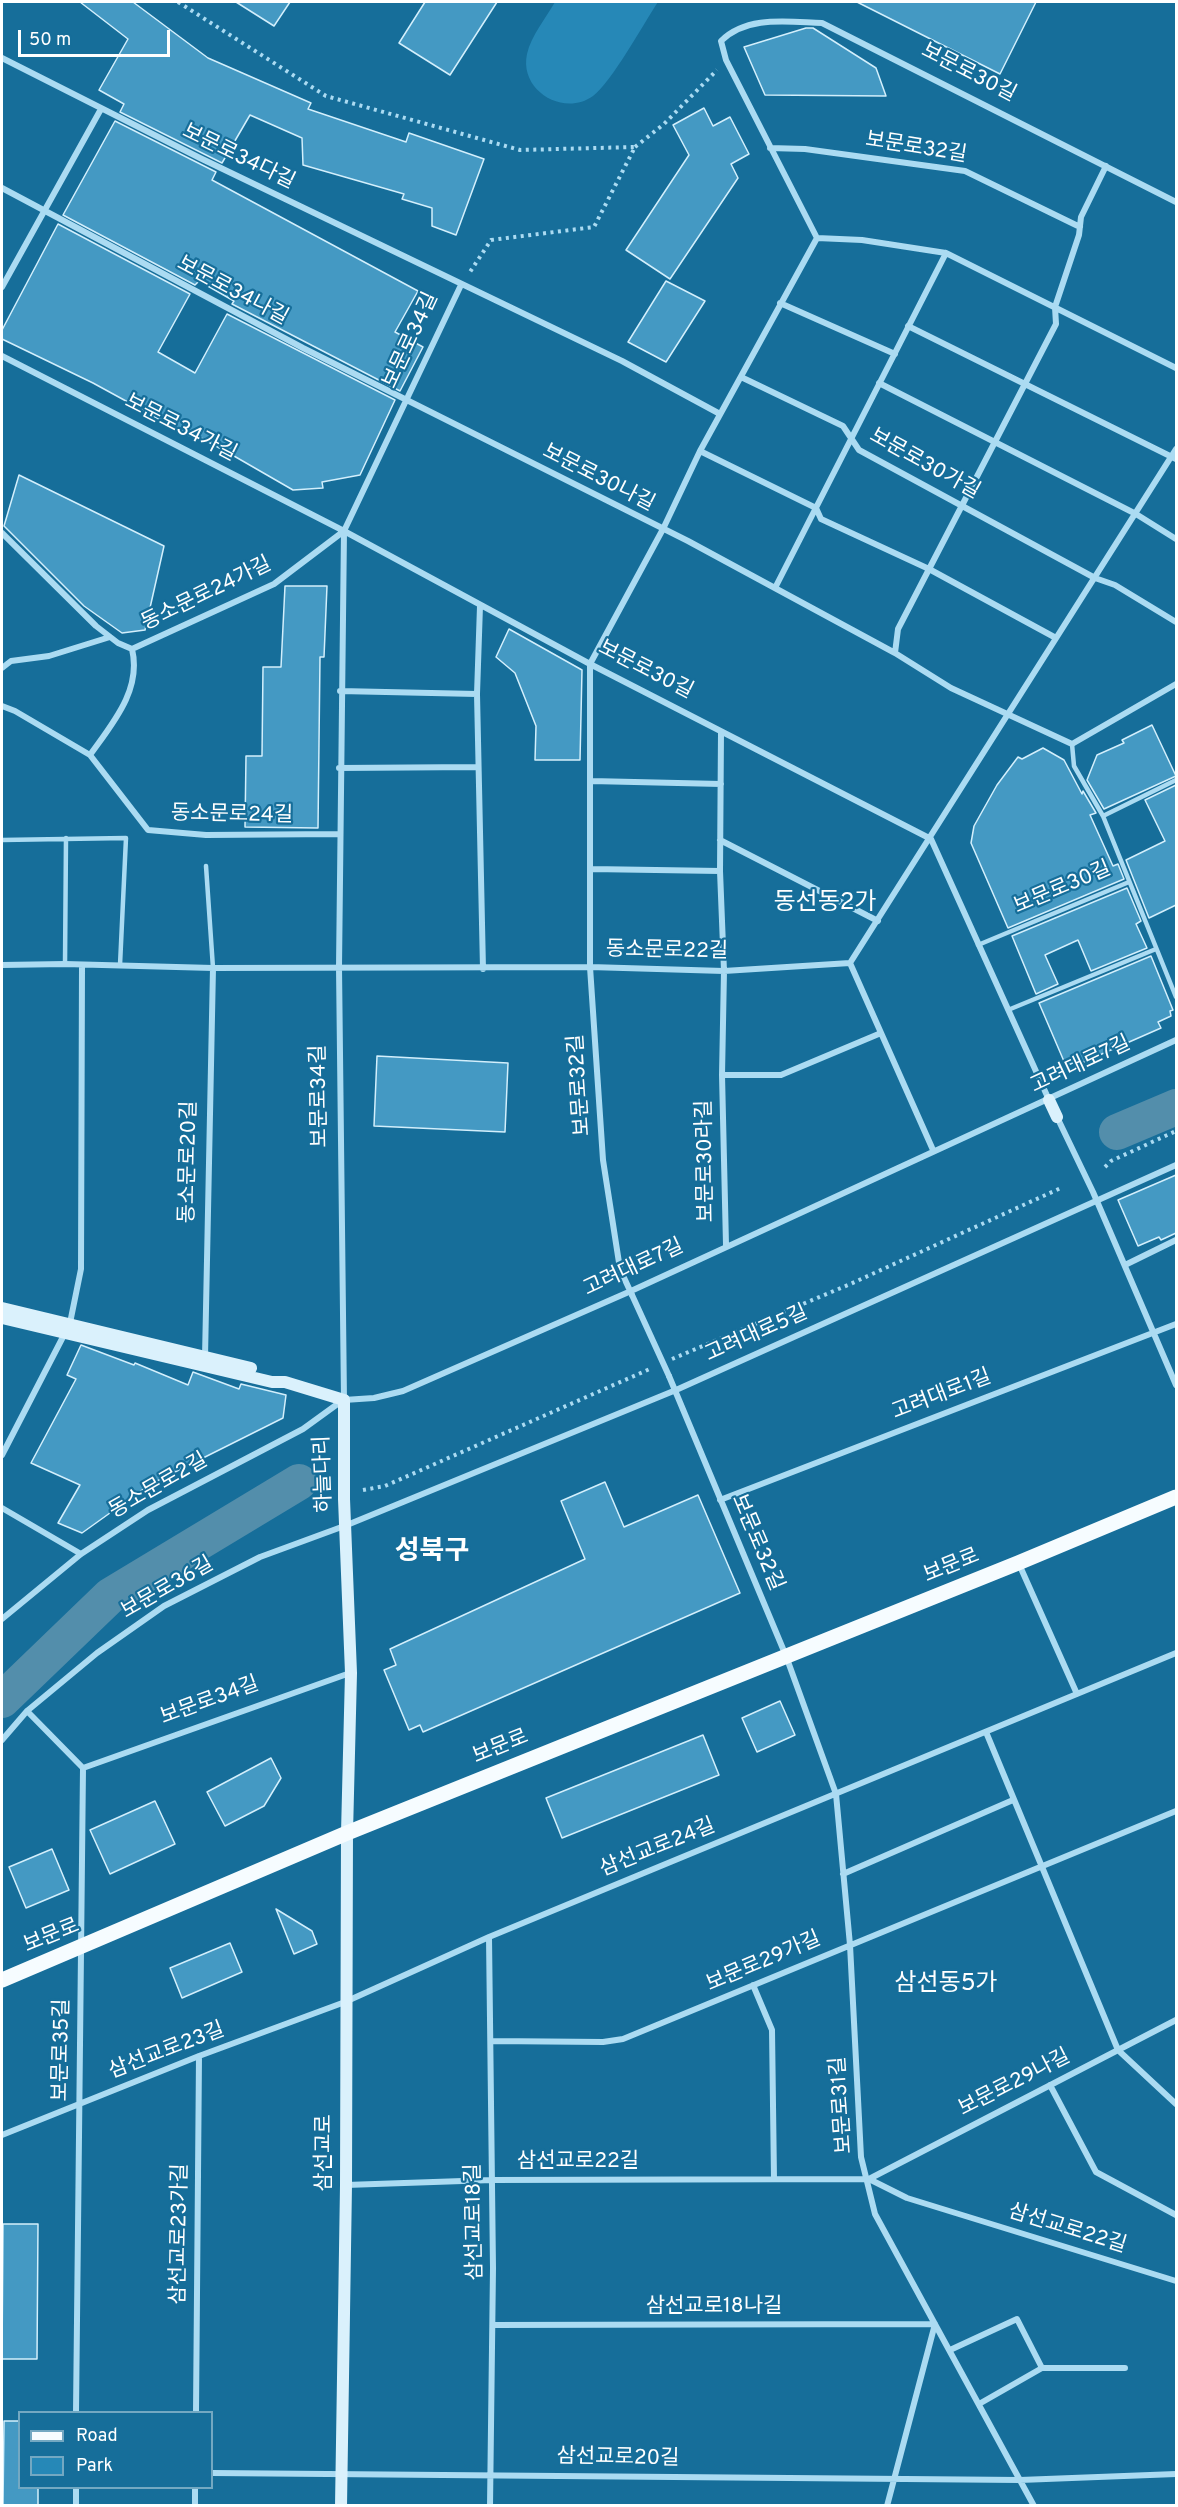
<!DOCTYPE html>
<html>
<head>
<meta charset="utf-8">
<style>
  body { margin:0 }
  #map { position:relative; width:1178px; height:2507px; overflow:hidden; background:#166e9a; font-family:Overpass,sans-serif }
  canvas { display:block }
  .frame { position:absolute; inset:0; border:3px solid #fff; pointer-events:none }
  .legend { position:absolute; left:18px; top:2411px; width:195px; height:78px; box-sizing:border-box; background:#166e9a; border:2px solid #73a8c2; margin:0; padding:8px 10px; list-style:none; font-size:18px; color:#fff }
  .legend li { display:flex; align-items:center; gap:12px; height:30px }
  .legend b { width:30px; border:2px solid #73a8c2 }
  .scale { position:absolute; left:18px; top:30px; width:152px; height:27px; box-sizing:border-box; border:3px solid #fff; border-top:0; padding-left:8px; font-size:18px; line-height:21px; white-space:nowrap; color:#fff; -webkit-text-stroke:4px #166e9a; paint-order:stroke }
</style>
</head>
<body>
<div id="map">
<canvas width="1178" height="2507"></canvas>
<div class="frame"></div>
<ul class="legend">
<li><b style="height:8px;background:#f6fcff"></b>Road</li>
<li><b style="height:16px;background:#2688b7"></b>Park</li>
</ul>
<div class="scale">50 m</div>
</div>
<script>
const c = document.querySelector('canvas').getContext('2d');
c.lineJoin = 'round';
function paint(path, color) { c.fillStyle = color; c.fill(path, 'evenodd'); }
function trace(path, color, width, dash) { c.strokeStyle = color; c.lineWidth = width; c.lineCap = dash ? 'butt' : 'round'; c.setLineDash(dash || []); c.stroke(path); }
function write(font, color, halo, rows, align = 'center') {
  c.font = font + ' Overpass,"Noto Sans KR",sans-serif'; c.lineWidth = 4.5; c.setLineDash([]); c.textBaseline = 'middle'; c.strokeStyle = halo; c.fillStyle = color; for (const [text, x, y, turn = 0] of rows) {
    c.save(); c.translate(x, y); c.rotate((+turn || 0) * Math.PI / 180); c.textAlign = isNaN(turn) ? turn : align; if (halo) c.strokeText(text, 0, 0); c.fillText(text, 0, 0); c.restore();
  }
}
paint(new Path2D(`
  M555 2H658C644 23 611 83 593 96 564 117 519 91 527 54 531 36 546 18 555 2Z`), '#2688b7');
trace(new Path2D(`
  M1117 1132 1176 1107
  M2 1700 110 1596 299 1482`), '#538eab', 36);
const building = new Path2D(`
  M80 2H133L208 58 311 103 308 109 406 142 409 133 484 159 456 235 432 226V208L402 199 404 194 303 165 302 138 250 115 222 163 120 112 124 104 99 90 128 39Z
  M236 2H290L274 26Z
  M425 2H497L450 75 399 43Z
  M857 2H1036L1000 74Z
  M806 28H813L876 68 886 96 765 95 744 47Z
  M704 108 713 126 730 117 749 154 731 164 738 178 670 279 626 250 689 155 673 125Z
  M115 121 216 172 212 180 418 291 395 332 423 347 400 391 232 304 234 301 199 281 195 285 63 215Z
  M58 224 190 294 158 352 195 373 227 314 395 400 360 475 322 482 323 488 293 490 234 456 192 433 190 436 93 383 2 339V330Z
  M666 281 705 301 666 362 628 342Z
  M19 475 164 546 145 630 122 633 84 606 4 526Z
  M285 586H327L324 657H320L318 828 245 827 246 756H262L263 667H281Z
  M509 629 582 670 580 760H535L536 726 515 673 496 657Z
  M1152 725 1176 776 1104 809 1087 780 1097 755 1124 743 1122 740Z
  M1043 748 1064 760 1082 794 1083 791 1096 813 1090 815 1113 866 1118 864 1124 879 1008 928 971 843 974 826 997 785 1018 757 1022 759Z
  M1176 785V905L1149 918 1126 860 1165 841 1145 800Z
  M1127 888 1141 921 1136 924 1147 948 1091 971 1078 940 1045 955 1058 984 1036 994 1012 936Z
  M1151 956 1173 1010 1170 1011 1171 1016 1158 1022 1161 1028 1079 1064 1077 1061 1066 1066 1039 1003Z
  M377 1056 508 1063 505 1132 374 1126Z
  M1176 1175V1233L1161 1240 1159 1237 1138 1246 1118 1200Z
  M81 1345 134 1365 135 1363 188 1385 193 1372 239 1389 241 1384 286 1395 283 1418 149 1485 82 1533 58 1523 80 1485 31 1463 76 1379 67 1375Z
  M605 1482 624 1527 698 1495 740 1593 423 1732 420 1725 409 1730 384 1670 396 1665 390 1649 585 1559 561 1501Z
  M780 1701 795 1735 757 1752 742 1718Z
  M703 1735 719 1775 562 1838 546 1798Z
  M271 1758 281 1778 264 1806 225 1826 207 1792Z
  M155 1801 175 1844 110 1874 90 1830Z
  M52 1849 69 1890 26 1908 9 1867Z
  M276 1909 312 1931 317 1944 294 1954Z
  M230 1943 242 1972 182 1998 170 1968Z
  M3 2224H38L37 2359H2Z
  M4 2421H20V2487H38V2505H3Z`);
paint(building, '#4499c3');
trace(building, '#d3effc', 1.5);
trace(new Path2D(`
  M178 2 326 96 520 150 635 147 594 227 491 240 468 275
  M635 147 664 124 717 70
  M1105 1167 1111 1161 1176 1131
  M672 1359 848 1285 1063 1187
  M363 1490 385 1486 652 1368`), '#abdbf2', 4, [3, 4.5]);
trace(new Path2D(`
  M1072 744 1074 766 1103 816 1176 997
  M1103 816 1176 780
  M2 840 126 838 120 965
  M206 866 213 968
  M978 945 1129 882
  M65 964 66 838
  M1008 1010 1156 949`), '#abdbf2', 4.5);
trace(new Path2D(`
  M2 58 200 158 622 361 720 414
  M770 148 805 149 965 171 1080 227
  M2 188 303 348 688 541 895 653 951 688 1072 744 1176 684
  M817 238 862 240 946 253 1176 368
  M2 287 101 109
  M780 303 895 354
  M908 326 1176 459
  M2 356 344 531 590 664 931 839 1049 1100
  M741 377 843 426 859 450 1095 578 1115 585 1176 622
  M879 383 1136 514 1176 539
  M700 451 816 508 821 519 929 569 1056 638
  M2 533 96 626 118 643 132 649 274 584 344 531
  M775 588 946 253
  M480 606 477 694 483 969
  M895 653 898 629 1056 324 1055 307 1079 235 1081 217 1106 166
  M2 668 11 661 49 656 110 637
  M340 691 477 694
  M2 706 15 711 90 755 148 830 206 835 339 834
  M721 732 720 871 724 971 722 1075 726 1245
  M90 755C112 724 142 690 132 649
  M339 768 477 767
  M591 781 721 784
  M720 840 878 921
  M591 869 720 871
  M850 963 1176 449
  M850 963 933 1150
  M2 965 65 964 213 968 590 967 724 971 850 963
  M722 1075H781L881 1033
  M1057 1117 1093 1192 1176 1385
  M1125 1265 1176 1240
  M632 1295 620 1269 603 1160 590 967V664L663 529 700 451 817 238 726 60 721 41C747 15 788 22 822 23L1176 202
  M70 1323 81 1269 82 966
  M205 1357 213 968
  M669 1376 786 1656 836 1794 850 1945 861 2157 875 2214 1034 2506
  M344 1400 339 967 344 531 461 285
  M344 1400 374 1398 403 1391 631 1291 1176 1040
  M2 1455 65 1333
  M720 1500 1176 1324
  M2 1508 81 1554
  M1019 1564 1077 1694
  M2 1619 81 1554 148 1510 303 1429 343 1400
  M27 1711 83 1768 76 2412
  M986 1732 1118 2050 1176 2104
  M2 1740 27 1711 97 1653 164 1606 260 1557 347 1525 676 1390 1176 1165
  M83 1768 350 1673
  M843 1874 1013 1800
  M489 1937 493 2268 490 2506
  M753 1985 772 2030 774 2179
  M491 2041 603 2042 623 2039 1176 1811
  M1050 2085 1096 2172 1176 2215
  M2 2135 199 2056 345 2002 489 1937 1176 1653
  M869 2179 1176 2020
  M346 2185 492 2180 869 2179 907 2198 1176 2281
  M493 2325 935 2324 887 2506
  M950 2350 1017 2319 1042 2368
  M979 2404 1042 2368H1125
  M196 2412 199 2056
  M212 2473 1020 2480 1176 2474
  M76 2506V2488
  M195 2506V2488`), '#abdbf2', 6);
trace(new Path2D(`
  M1049 1100 1057 1117
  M2 1308 251 1368
  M2 1318 272 1382H285L344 1400V1499L351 1673 347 1833 346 2185 341 2506`), '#daf1fc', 12);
trace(new Path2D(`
  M2 1980 347 1833 1018 1563 1176 1497`), '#f6fcff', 15);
trace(new Path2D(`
  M632 1295 669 1376`), '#abdbf2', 6);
write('21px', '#fff', '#166e9a', [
  ["보문로30길",968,74,27],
  ["보문로32길",916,149,9],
  ["보문로34다길",238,158,26],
  ["보문로34나길",232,292,28],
  ["보문로34길",412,341,-65],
  ["보문로34가길",180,429,27],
  ["보문로30가길",924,465,29],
  ["보문로30나길",598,479,27],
  ["동소문로24가길",207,595,-26],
  ["보문로30길",645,671,27],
  ["동소문로24길",232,816,1],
  ["보문로30길",1063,889,-23],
  ["동소문로22길",667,952,1],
  ["고려대로7길",1081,1066,-25],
  ["보문로32길",581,1085,-94],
  ["보문로34길",321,1096,-91],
  ["보문로30라길",707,1161,-91],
  ["동소문로20길",190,1162,-89],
  ["고려대로7길",634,1269,-25],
  ["고려대로5길",757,1335,-24],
  ["고려대로1길",942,1396,-21],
  ["하늘다리",325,1474,-92],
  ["동소문로2길",159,1487,-30],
  ["보문로32길",756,1543,67],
  ["보문로",952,1567,-22],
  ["보문로36길",168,1589,-30],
  ["보문로34길",210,1702,-20],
  ["보문로",501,1748,-22],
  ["삼선교로24길",658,1849,-22],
  ["보문로",52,1937,-22],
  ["보문로29가길",764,1963,-23],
  ["보문로35길",63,2050,-89],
  ["삼선교로23길",167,2052,-21],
  ["보문로29나길",1015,2084,-27],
  ["보문로31길",843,2105,-94],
  ["삼선교로",326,2153,-90],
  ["삼선교로22길",578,2163],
  ["삼선교로18길",476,2222,-91],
  ["삼선교로22길",1067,2230,17],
  ["삼선교로23가길",181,2234,-89],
  ["삼선교로18나길",714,2308],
  ["삼선교로20길",618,2459,1]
]);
write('24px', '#fff', '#166e9a', [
  ["동선동2가",825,904],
  ["삼선동5가",946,1985]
]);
write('bold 27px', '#fff', '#166e9a', [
  ["성북구",432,1554]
]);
</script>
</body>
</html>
